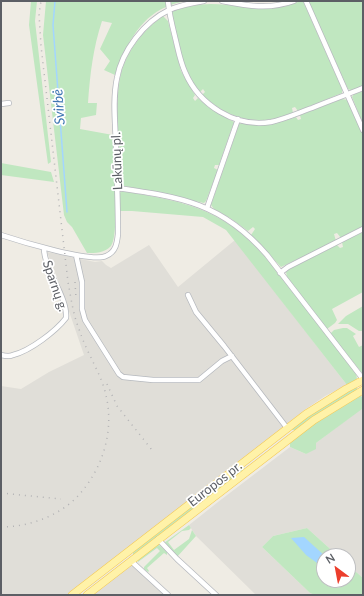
<!DOCTYPE html>
<html>
<head>
<meta charset="utf-8">
<style>
  body { margin:0 }
  #map { position:relative; width:364px; height:596px; overflow:hidden; background:#efece4; font-family:Lato,sans-serif }
  canvas { display:block }
  .frame { position:absolute; inset:0; border:2px solid #5c5f65; pointer-events:none }
  .north { position:absolute; left:316px; top:548px; width:40px; height:40px; box-sizing:border-box; background:#fff; border:1px solid #bebfc1; border-radius:50%; rotate:328deg; font-size:11px; font-weight:700; line-height:16px; text-align:center; color:#5c5f65 }
  .north::after { content:''; display:block; margin:auto; width:14px; height:18px; background:#ec3e2c; clip-path:polygon(50% 0,100% 100%,50% 72%,0 100%) }
</style>
</head>
<body>
<div id="map">
<canvas width="364" height="596"></canvas>
<div class="frame"></div>
<div class="north">N</div>
</div>
<script>
const c = document.querySelector('canvas').getContext('2d');
c.lineJoin = 'round';
function paint(path, color) { c.fillStyle = color; c.fill(path, 'evenodd'); }
function trace(path, color, width, dash) { c.strokeStyle = color; c.lineWidth = width; c.lineCap = dash ? 'butt' : 'round'; c.setLineDash(dash || []); c.stroke(path); }
function write(font, color, halo, rows, align = 'center') {
  c.font = font + ' Lato,sans-serif'; c.lineWidth = 3.5; c.setLineDash([]); c.textBaseline = 'middle'; c.strokeStyle = halo; c.fillStyle = color; for (const [text, x, y, turn = 0] of rows) {
    c.save(); c.translate(x, y); c.rotate((+turn || 0) * Math.PI / 180); c.textAlign = isNaN(turn) ? turn : align; if (halo) c.strokeText(text, 0, 0); c.fillText(text, 0, 0); c.restore();
  }
}
paint(new Path2D(`
  M235 240 347 385 325 396 306 409 266 441 69 595H1V386L21 389 49 372 84 355 60 285 47 252 95 262 102 261 106 265 111 268 149 245 178 287Z
  M362 408 363 410V578L348 565V556H338L307 528 273 536 262 547 310 593 315 595H256L196 536 189 525 218 502 290 447 306 454 316 443Z
  M130 565 135 567 165 595H90Z`), '#e0ded8');
paint(new Path2D(`
  M31 1H37L35 21 51 162 48 164 29 25Z
  M46 1H187C180 2 172 4 166 7 139 18 124 49 115 75L104 70 110 61 100 49 112 23 102 21C93 48 90 75 88 103H97L96 115 81 118 80 129 113 135C114 153 120 236 111 246 105 253 95 253 87 253L72 227 67 222 64 215 43 35Z
  M300 1H303L342 89V93L298 111 295 107 292 108 293 113C258 127 230 120 202 95L205 92 203 89 200 92 189 79 182 59 171 12C183 7 198 4 211 4 243 4 268 16 300 1Z
  M308 1H363V86L353 91 348 89Z
  M163 16 168 21 181 71 195 95 193 98 195 101 198 98 208 107 234 122 219 165H215L214 168 218 170 206 201 204 203 120 185C119 152 114 109 120 78 125 53 143 30 163 16Z
  M363 91V124L352 97 354 94Z
  M342 99 348 100 363 134V227L341 238 337 233 334 234 336 241 281 267 251 235 255 229 253 227 248 231 230 218 214 209 211 205 239 124 242 123C261 124 278 124 296 117L298 120 301 119 300 115Z
  M1 163 51 172 54 182 1 175Z
  M123 191C185 202 224 208 267 259L356 373 357 379 347 385 226 230 203 217 132 211H120L119 193Z
  M363 232V292L332 309 337 320 335 323 327 329 287 277 286 272 289 269 337 245 340 248 343 247 342 242Z
  M363 306V331H359L348 324H338L346 316Z
  M343 328H347L356 334 353 336 359 347 363 345V374L330 334 334 330Z
  M356 386 358 390 295 430H292V429L309 415Z
  M360 394 362 397H363V410L362 409 316 443V449L306 454 290 447V442L309 426Z
  M243 466 245 469 134 554H133V552L175 520 191 505Z
  M189 525 191 528 189 530 182 531 168 542 174 550 189 539 192 530 196 536 177 557 164 543Z
  M307 528 338 556H324V580H348V565L363 578V595H315L310 593 262 547 273 536Z
  M158 544 167 552V555L164 553 147 568 149 571 148 572 144 569V567L160 551 157 548 138 562 137 560Z`), '#c0e7c0');
paint(new Path2D(`
  M304 537 325 556 324 568 306 555 291 538Z`), '#a3d6ff');
trace(new Path2D(`
  M55 1 53 25 67 212`), '#a3d6ff', 1.5);
const minor = new Path2D(`
  M168 1C169 13 172 25 175 37 178 49 180 61 185 72 199 105 235 128 271 122 285 119 298 113 312 108 329 101 346 95 363 88
  M222 1C248 6 269 10 294 1
  M306 1 363 130
  M1 104 9 103
  M117 188C181 197 222 203 267 255L363 379
  M207 208 238 119
  M1 235C19 241 91 263 106 256 116 252 117 243 118 234 118 206 117 179 116 151 116 128 112 102 117 78 122 51 144 22 169 10 180 5 192 3 204 1
  M76 255 82 282V309L85 320 119 374 123 377 153 380H199L222 361 232 356
  M280 273 288 267 363 229
  M188 295 196 312 224 346 287 428
  M1 355C5 356 9 357 13 355 30 351 56 331 66 318 68 297 44 270 44 248
  M158 539 177 559 216 595
  M131 561 168 595`);
const primary = new Path2D(`
  M72 595 306 414 346 389 363 380
  M87 595 314 420 363 390`);
trace(minor, '#b6b9be', 6);
trace(primary, '#f4ca57', 8);
trace(minor, '#fff', 4.5);
trace(primary, '#fff2a8', 7);
trace(new Path2D(`
  M75 282 76 298
  M107 384 117 406 152 450
  M1 493 61 499
  M1 527C29 527 59 516 78 496 106 465 117 422 102 382 95 364 85 348 79 329 73 314 71 298 68 282L41 46 39 14 41 1`), '#b3b3b5', 1.5, [1, 5]);
write('13px', '#5c5f65', '#fff', [
  ["Lakūnų pl.",117,161,-92],
  ["Sparnų g.",55,286,71],
  ["Europos pr.",215,484,-38]
]);
write('italic 14px', '#3e76b3', '#fff', [
  ["Svirbė",59,107,-94]
]);
</script>
</body>
</html>
